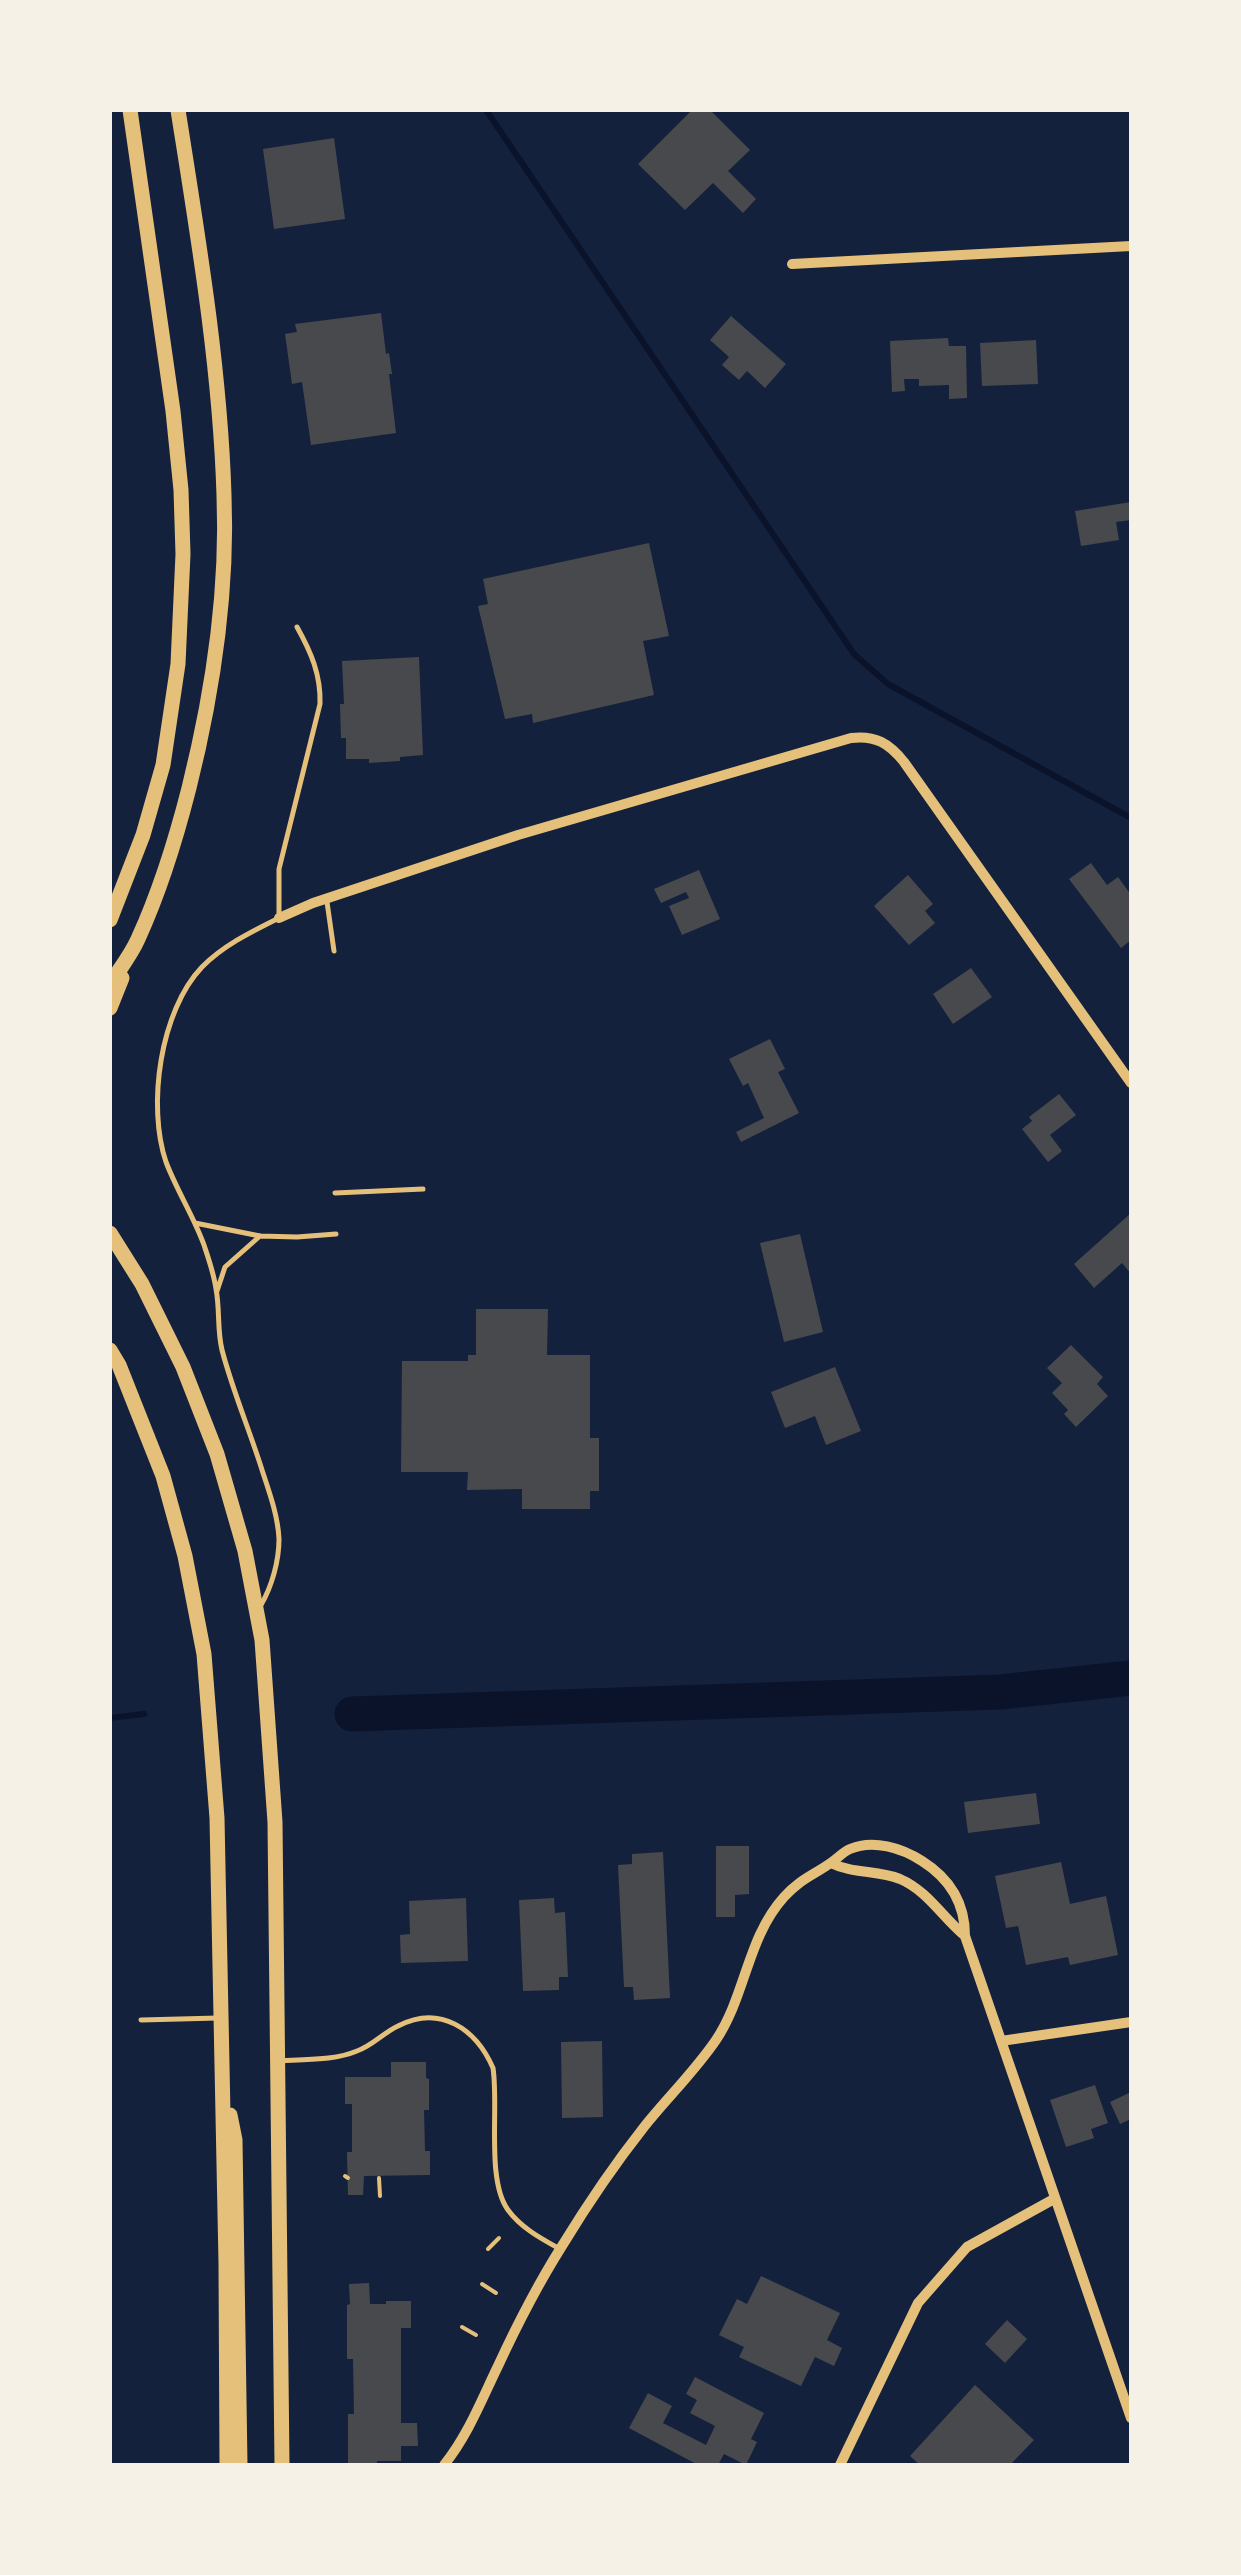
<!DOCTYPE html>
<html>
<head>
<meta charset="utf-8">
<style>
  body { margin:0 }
  #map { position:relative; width:1241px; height:2575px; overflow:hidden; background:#14213d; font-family:"Open Sans",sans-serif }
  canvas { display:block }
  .frame { position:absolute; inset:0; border:112px solid #f6f1e7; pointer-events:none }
</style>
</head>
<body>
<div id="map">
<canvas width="1241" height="2575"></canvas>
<div class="frame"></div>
</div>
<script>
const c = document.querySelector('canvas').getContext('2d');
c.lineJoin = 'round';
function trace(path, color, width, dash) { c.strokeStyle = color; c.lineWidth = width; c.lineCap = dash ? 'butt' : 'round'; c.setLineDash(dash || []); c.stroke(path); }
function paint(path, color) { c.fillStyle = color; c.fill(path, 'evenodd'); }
trace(new Path2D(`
  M486 110 854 654 888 684 1131 818
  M110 1718 144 1714`), '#0b132b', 6);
trace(new Path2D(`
  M352 1714 1000 1692 1131 1678`), '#0b132b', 35);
paint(new Path2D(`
  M692 110H710L750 150 728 171 756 199 743 213 713 183 685 210 638 164Z
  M334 138 345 219 274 229 263 149Z
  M381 313 386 354 389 353 392 374H389L396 433 311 445 302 382 292 384 285 334 297 332 295 324Z
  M731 316 786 364 765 388 747 371 739 380 722 365 729 357 710 340Z
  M948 338 949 346H966L967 398 949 399V385L919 386V379H904L905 391 892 392 890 341Z
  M1036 340 1038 384 982 386 980 343Z
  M1131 502V520L1116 522 1119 540 1081 546 1075 511Z
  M649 543 669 636 643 641 654 695 533 723 532 714 505 719 478 606 488 604 483 579Z
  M419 657 423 755 400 757V761L369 763V759H346V738H341L340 704H344L342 661Z
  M1091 863 1107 885 1118 877 1131 895V940L1121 948 1069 879Z
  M699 870 720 919 682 935 669 906 689 898 686 892 661 903 654 889Z
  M908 875 933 904 925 911 935 923 909 945 874 906Z
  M971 968 992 997 953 1024 933 994Z
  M770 1039 785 1069 778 1072 799 1113 741 1142 736 1132 764 1118 748 1083 743 1086 729 1059Z
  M1059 1094 1076 1115 1050 1135 1062 1151 1048 1162 1022 1129 1032 1121 1029 1117Z
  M1131 1213V1274L1122 1263 1094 1288 1074 1264Z
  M800 1234 823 1332 784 1342 760 1243Z
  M476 1309H548L547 1355H590V1438H599V1491H590V1509H522V1489L467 1490 468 1472H401L402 1361H468V1355H476Z
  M1071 1345 1103 1377 1097 1384 1108 1396 1076 1427 1064 1414 1068 1410 1052 1393 1062 1383 1047 1368Z
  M835 1367 861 1431 826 1445 815 1416 785 1428 771 1392Z
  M1036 1793 1040 1824 968 1833 964 1802Z
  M716 1846H749V1894L735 1895V1917H716Z
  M663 1852 670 1998 634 2000 633 1987H624L618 1865 632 1864V1854Z
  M1061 1862 1070 1904 1106 1896 1118 1955 1070 1965 1068 1957 1026 1965 1018 1926 1006 1928 995 1876Z
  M466 1898 468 1961 401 1963 400 1935 410 1934 409 1901Z
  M554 1898 555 1913 565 1912 568 1977H559V1990L523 1991 519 1900Z
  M602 2041 603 2117 562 2118 561 2042Z
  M391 2062H426V2078L429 2079V2110H424L425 2151H430V2175L364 2176 363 2195H348L347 2152H352V2104H345V2077H391Z
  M1095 2085 1108 2123 1091 2129 1094 2138 1066 2147 1050 2100Z
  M1131 2092V2119L1120 2124 1110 2102Z
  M761 2276 840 2313 827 2340 842 2348 834 2366 815 2357 801 2386 739 2357 744 2347 719 2335 737 2299 747 2304Z
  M369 2283 370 2304H386V2301H411V2328H401V2423H417L418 2446H401V2461H377V2465H348V2414H354L353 2359H347V2305L350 2304 349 2284Z
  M1007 2320 1027 2339 1005 2363 985 2344Z
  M695 2377 764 2413 751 2439 757 2442 746 2465 724 2454 718 2465H698L629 2428 648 2393 672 2406 663 2423 706 2445 715 2426 690 2413 697 2400 686 2394Z
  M975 2385 1034 2440 1010 2465H920L910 2456Z`), '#48494c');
trace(new Path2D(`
  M345 2176 348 2178
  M379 2178 380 2196
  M488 2249 499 2238
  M482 2284 496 2293
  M462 2327 476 2335`), '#e5c07b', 4);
trace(new Path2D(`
  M327 902 334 951
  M335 1193 423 1189
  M195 1223 260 1236 297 1237 336 1234
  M217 1291 225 1267 260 1236
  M261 1605C272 1586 279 1561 279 1539 278 1517 270 1494 263 1473 250 1431 233 1392 222 1350 217 1330 220 1309 216 1289 214 1274 209 1260 204 1245 194 1217 177 1191 166 1162 147 1106 160 1011 202 967 224 945 251 932 279 918V869L320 704C321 675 311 652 297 627
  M141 2020 218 2018
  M278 2061C304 2059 333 2061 357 2051 372 2046 383 2033 398 2026 440 2004 476 2029 493 2068 499 2107 486 2180 508 2210 521 2228 542 2239 560 2249`), '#e5c07b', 5);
trace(new Path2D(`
  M792 264 1131 246
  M279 918 313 903 518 835 851 738C875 735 889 743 904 762L1131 1083
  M831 1863C853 1874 877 1870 900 1879 928 1891 942 1917 965 1936
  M1001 2041 1131 2022
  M444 2465C468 2435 481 2401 498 2366 517 2325 538 2284 562 2246 587 2205 614 2165 644 2127 667 2098 695 2071 716 2040 746 1995 747 1938 784 1897 800 1879 814 1875 832 1862 839 1857 843 1852 850 1849 873 1839 902 1848 922 1861 949 1878 965 1903 965 1936L1131 2418
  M840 2465 918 2303 967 2247 1054 2199`), '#e5c07b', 10);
trace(new Path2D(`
  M110 920 143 835 163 765 178 664 183 554 181 490 173 411 130 110
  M110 984C119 970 131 955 138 939 160 891 176 839 189 788 213 692 228 593 224 495 220 366 198 237 178 110
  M110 1008 122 978
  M110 1233 142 1284 183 1367 217 1454 245 1551 262 1640 275 1822 282 2465
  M110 1350 119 1365 163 1476 185 1556 204 1654 217 1818 226 2263 227 2465
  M230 2115 235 2140 240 2465`), '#e5c07b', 15);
</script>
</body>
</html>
